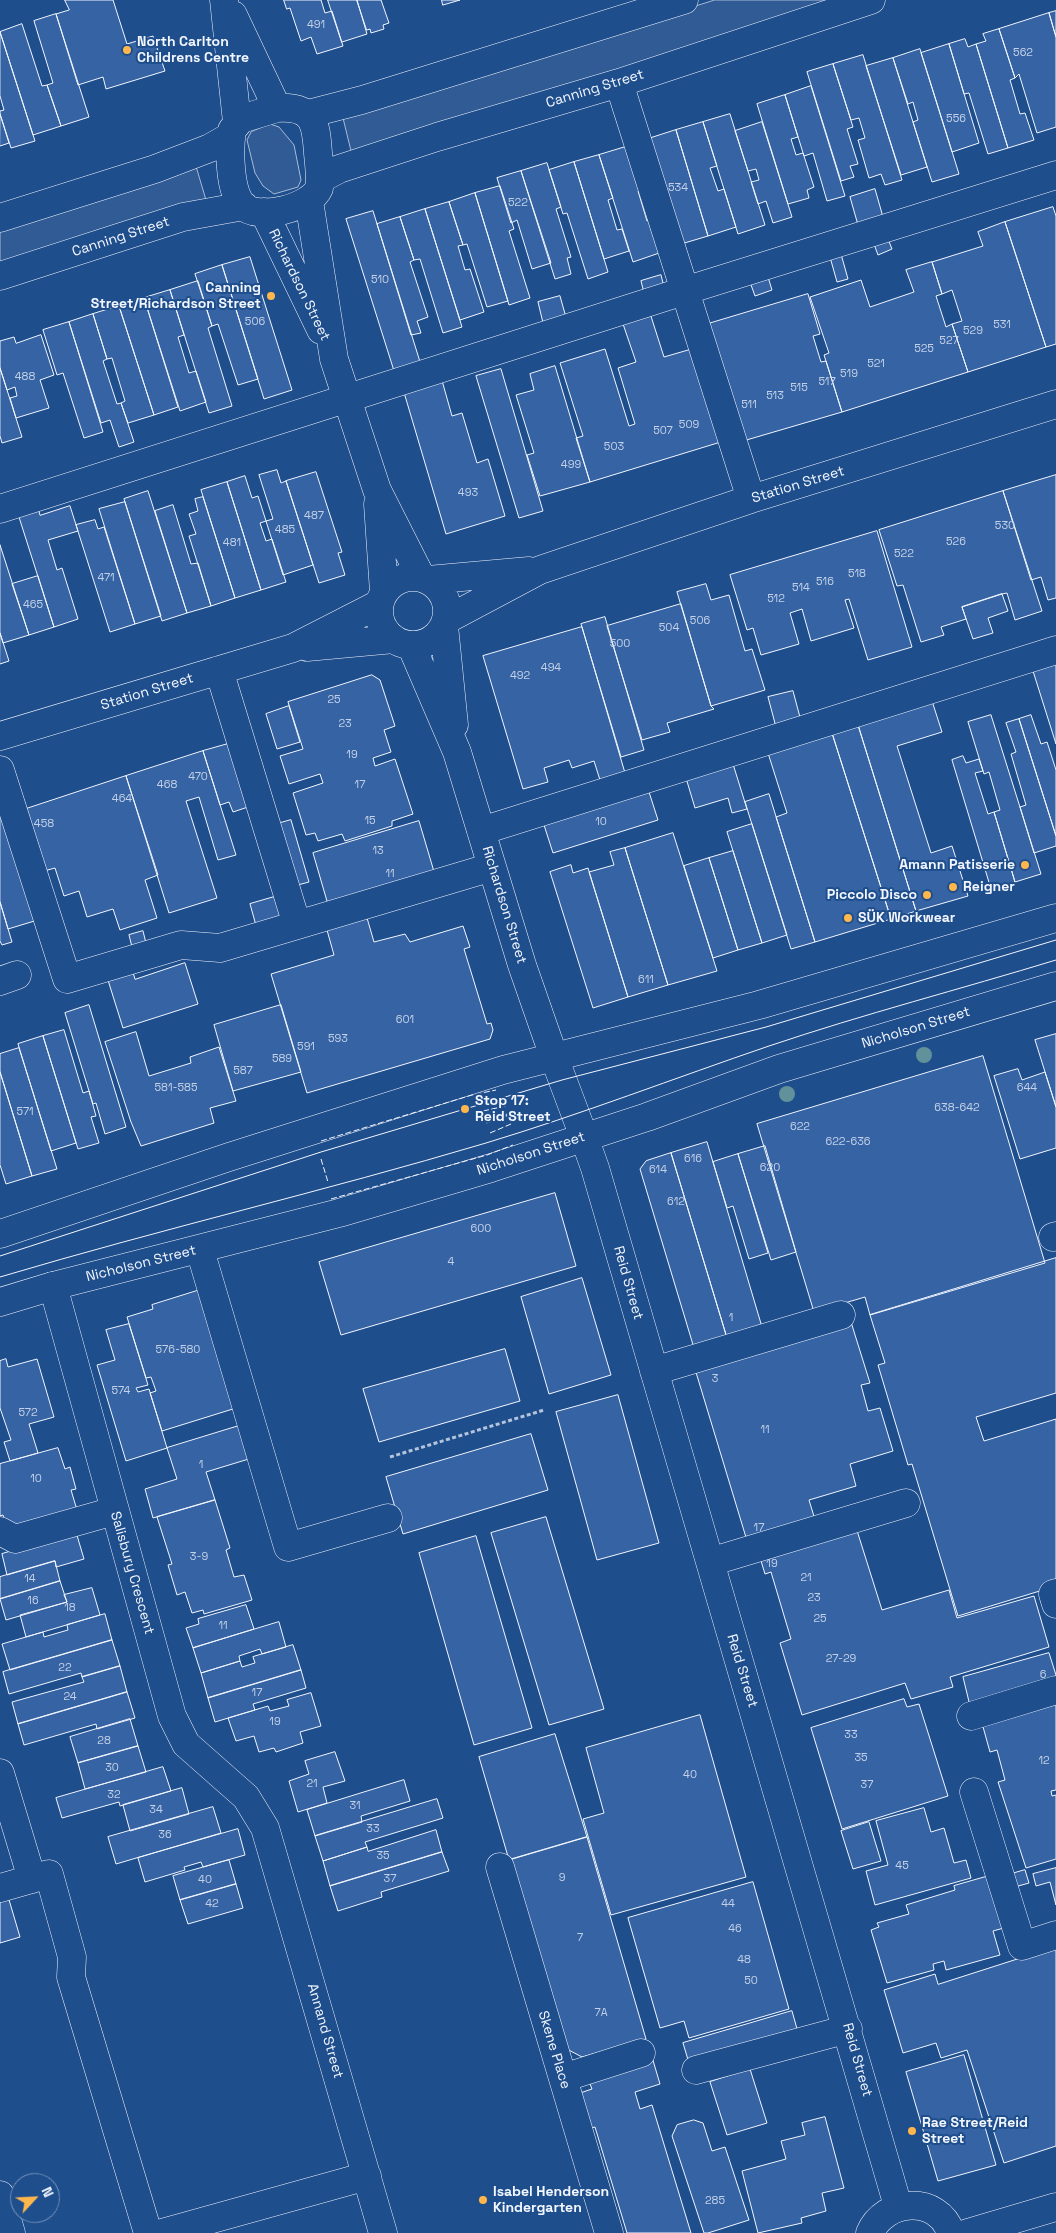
<!DOCTYPE html>
<html>
<head>
<meta charset="utf-8">
<style>
  body { margin:0 }
  #map { position:relative; width:1056px; height:2233px; overflow:hidden; background:#1f4e8c; font-family:"Space Grotesk",sans-serif }
  canvas { display:block }
  .north { position:absolute; left:10px; top:2173px; width:50px; height:50px; box-sizing:border-box; background:#1f4e8c; border:1px solid #7391ba; border-radius:50%; rotate:65deg; font-size:14px; font-weight:700; line-height:20px; text-align:center; color:#f2f6ff }
  .north::after { content:''; display:block; margin:auto; width:18px; height:22px; background:#ffb74d; clip-path:polygon(50% 0,100% 100%,50% 72%,0 100%) }
</style>
</head>
<body>
<div id="map">
<canvas width="1056" height="2233"></canvas>
<div class="north">N</div>
</div>
<script>
const c = document.querySelector('canvas').getContext('2d');
c.lineJoin = 'round';
function paint(path, color) { c.fillStyle = color; c.fill(path, 'evenodd'); }
function trace(path, color, width, dash) { c.strokeStyle = color; c.lineWidth = width; c.lineCap = dash ? 'butt' : 'round'; c.setLineDash(dash || []); c.stroke(path); }
function write(font, color, halo, rows, align = 'center') {
  c.font = font + ' "Space Grotesk",sans-serif'; c.lineWidth = 4; c.setLineDash([]); c.textBaseline = 'middle'; c.strokeStyle = halo; c.fillStyle = color; for (const [text, x, y, turn = 0] of rows) {
    c.save(); c.translate(x, y); c.rotate((+turn || 0) * Math.PI / 180); c.textAlign = isNaN(turn) ? turn : align; if (halo) c.strokeText(text, 0, 0); c.fillText(text, 0, 0); c.restore();
  }
}
const built = new Path2D(`
  M715 0H843L352 155 343 118Z
  M270 124 279 127 294 145 301 180 298 187 274 194 263 186 255 173 247 140 251 132Z
  M195 163 206 200 0 266V225Z`);
paint(built, '#305b95');
trace(built, '#a8bbd7', 1);
const building = new Path2D(`
  M65 0H113L127 44 153 36 165 71 106 89 103 77 78 85 56 14 69 10Z
  M284 0H321L325 13 332 11 343 46 317 54 311 37 301 41 290 8 287 9Z
  M328 0H357L367 34 342 42Z
  M357 0H381L389 23 383 25 384 29 371 33 370 29 367 30Z
  M442 0H460L443 5Z
  M1056 11V37L1049 13Z
  M1049 13 1056 37V127L1037 133 1019 74 1015 78 999 29Z
  M56 14 89 117 61 126 47 85 53 83 34 21Z
  M22 24 42 86 47 85 61 126 33 135 0 32Z
  M999 29 1015 78 1010 80 1020 114 1025 113 1034 140 1008 148 976 44 986 41 983 34Z
  M0 32 35 141 11 148 0 114V111L4 110 0 96Z
  M965 39 968 47 976 44 1008 148 988 154 969 93 964 94 949 44Z
  M949 44 979 143 952 152 921 53Z
  M920 49 959 174 932 182 913 122 918 120 913 102 908 104 893 58Z
  M863 55 902 180 885 185 881 174 869 178 858 140 865 138 859 118 851 120 833 64Z
  M893 58 927 167 901 175 866 66Z
  M833 64 853 127 847 129 858 164 850 166 854 177 841 181 807 72Z
  M811 86 845 196 827 201 813 153 804 156 785 95Z
  M785 95 798 137 791 139 796 155 803 153 814 187 807 190 809 198 788 204 757 104Z
  M0 114 9 143 0 146Z
  M730 114 765 225 738 234 703 122Z
  M703 122 717 166 710 168 718 191 724 189 736 227 708 236 676 130Z
  M762 122 792 217 773 223 766 201 758 204 751 182 759 180 756 169 748 171 735 131Z
  M676 130 708 236 681 244 648 139Z
  M632 145 646 188 638 191 647 221 654 219 665 251 633 262 599 155Z
  M599 155 613 198 608 200 617 230 622 229 629 251 604 259 574 162Z
  M574 162 608 272 588 279 567 213 563 214 549 170Z
  M547 163 561 207 556 209 571 257 567 258 571 274 555 279 521 171Z
  M521 171 551 263 532 269 517 220 511 223 497 178Z
  M500 186 514 229 509 231 530 298 509 305 475 193Z
  M875 189 883 217 858 225 850 197Z
  M475 193 508 301 487 307 467 244 463 245 449 202Z
  M449 202 463 245 458 246 465 270 470 269 484 312 460 320 425 209Z
  M1053 207 1056 216V344L1046 347 1005 222Z
  M425 209 462 327 443 333 420 259 414 260 400 217Z
  M373 211 421 365 395 374 346 219Z
  M400 217 414 260 410 262 428 317 417 321 421 333 411 335 377 224Z
  M1005 222 1046 347 968 372 952 324 962 321 952 290 942 294 932 262 983 246 978 232Z
  M888 239 892 249 878 255 874 244Z
  M841 254 848 279 837 282 830 257Z
  M250 257 292 390 264 399 222 265Z
  M932 262 942 294 936 296 946 327 952 324 968 372 842 412 824 355 829 353 810 297 861 280 870 307 914 292 906 270Z
  M222 265 258 379 238 385 218 324 212 326 195 274Z
  M661 275 664 287 644 293 641 281Z
  M768 277 772 290 755 296 750 282Z
  M198 281 212 326 208 328 232 406 209 413 170 290Z
  M170 290 184 335 178 337 189 373 196 371 206 402 180 411 144 298Z
  M808 294 820 334 813 336 821 362 826 361 842 412 743 441 708 324Z
  M560 296 567 321 544 327 538 302Z
  M144 298 178 407 154 415 119 306Z
  M119 306 154 415 128 423 121 403 125 401 112 358 107 359 93 314Z
  M649 310 664 357 695 348 724 441 590 482 576 438 583 436 560 363 605 349 629 426 635 424 618 368 636 362 621 318Z
  M93 314 107 359 103 361 117 404 121 403 134 442 119 447 110 420 101 423 69 322Z
  M69 322 103 432 84 438 63 373 57 375 43 330Z
  M41 335 54 375 40 380 49 408 16 418 10 398 17 396 15 387 7 390 0 368V341L14 337 16 343Z
  M555 366 590 482 540 496 527 455 534 453 516 395 534 390 530 374Z
  M0 368 22 437 2 443 0 436Z
  M501 369 543 511 519 518 476 376Z
  M441 377 452 416 462 413 477 463 488 459 505 516 446 534 403 389Z
  M277 470 281 483 286 481 313 565 283 575 266 521 273 519 259 475Z
  M316 472 342 552 338 553 345 575 319 583 286 481Z
  M1056 475V598L1048 600 1041 577 1031 580 1003 491Z
  M245 476 252 498 258 496 266 521 260 523 266 541 272 539 286 582 261 590 227 482Z
  M227 482 261 590 235 598 201 490Z
  M148 491 187 613 162 621 124 499Z
  M1003 491 1042 611 1015 620 1007 593 1002 594 962 607 966 619 941 627 944 635 921 642 903 585 897 586 879 530Z
  M203 497 235 598 211 606 189 536 196 534 189 514 198 511 195 499Z
  M125 502 161 616 135 624 99 509Z
  M173 505 191 564 198 563 211 606 187 613 155 511Z
  M70 506 78 531 48 540 57 570 62 568 78 619 54 627 18 514 38 508 40 515Z
  M95 520 98 529 104 527 135 624 110 632 76 525Z
  M877 531 912 647 868 660 849 599 845 600 854 628 811 641 802 609 790 613 799 644 761 655 753 628 747 630 730 575Z
  M0 545 29 635 3 643 0 633Z
  M38 576 54 627 29 635 12 584Z
  M706 584 711 600 729 595 745 651 752 649 765 690 711 706 677 592Z
  M1002 594 1008 611 988 618 993 633 973 639 962 607Z
  M681 604 711 706 714 709 667 723 670 732 642 740 607 626Z
  M605 617 644 750 621 757 581 624Z
  M582 627 625 773 600 780 594 761 572 768 569 760 544 768 548 782 523 789 483 656Z
  M0 633 9 661 0 664Z
  M1056 664V744L1033 671Z
  M372 675 380 680 395 726 384 730 391 752 373 758 375 766 395 759 413 814 392 821V826L345 841 342 834 318 841 315 833 306 835 293 793 323 783 320 774 289 784 280 756 303 749 288 702Z
  M793 691 801 721 776 727 768 697Z
  M932 701 942 732 897 746 931 853 952 846 968 896 916 911 858 725Z
  M289 706 300 742 277 749 266 714Z
  M991 715 1041 874 1015 882 994 812 1000 810 989 772 984 774 968 722Z
  M1031 715 1041 744 1047 742 1056 770V836L1019 719Z
  M1019 719 1056 836V846L1034 853 1020 807 1026 805 1011 754 1016 752 1006 723Z
  M858 725 916 911 891 919 832 733Z
  M832 733 891 919 815 942 776 817 787 813 768 753Z
  M235 742 257 804 233 812 229 802 220 805 203 751Z
  M203 751 236 855 218 860 199 797 186 801 217 898 169 913 126 776Z
  M963 756 966 763 979 759 983 771 975 773 988 814 994 812 1015 882 991 889 952 760Z
  M733 764 747 809 732 813 728 798 695 808 686 778Z
  M126 776 158 875 145 880 157 918 120 930 113 909 87 917 79 891 64 896 55 868 44 871 23 810Z
  M649 792 658 820 553 853 544 825Z
  M769 794 815 942 791 949 745 802Z
  M0 806 41 919 8 929 0 902Z
  M291 820 309 882 294 886 277 824Z
  M419 821 435 875 329 908 313 853Z
  M752 824 787 935 762 943 727 832Z
  M673 833 717 971 668 985 625 848Z
  M625 848 668 985 628 997 589 872 614 865 610 852Z
  M733 851 762 943 738 950 709 858Z
  M709 858 738 950 713 958 684 866Z
  M571 865 573 873 588 868 628 997 593 1008 550 872Z
  M281 895 288 920 257 929 250 904Z
  M0 902 12 942 2 945 0 941Z
  M365 911 374 942 405 934 410 942 463 926 470 947 464 949 487 1024 491 1023 493 1030 490 1039 307 1093 271 974 334 955 325 923Z
  M143 931 147 947 133 951 129 935Z
  M185 963 198 1004 123 1028 107 977 132 969 135 979Z
  M89 1005 126 1127 105 1134 96 1103 93 1104 65 1013Z
  M281 1005 301 1072 233 1091 214 1025Z
  M64 1030 83 1093 89 1091 96 1116 91 1117 99 1143 78 1149 43 1036Z
  M136 1032 149 1076 191 1063 190 1057 219 1047 236 1101 210 1108 214 1123 141 1146 131 1122 105 1042Z
  M1056 1034V1107L1035 1040Z
  M43 1036 76 1143 51 1151 18 1044Z
  M19 1048 57 1169 32 1176 0 1072V1054Z
  M983 1056 1045 1263 870 1315 865 1297 814 1312 757 1124Z
  M1018 1069 1022 1080 1045 1072 1056 1107V1148L1020 1159 994 1076Z
  M0 1072 32 1176 6 1184 0 1165Z
  M707 1142 762 1327 727 1338 671 1153Z
  M765 1146 796 1252 771 1260 738 1154Z
  M671 1153 727 1338 694 1348 640 1169 646 1161Z
  M738 1154 768 1253 749 1259 733 1206 727 1208 713 1162Z
  M555 1193 576 1266 341 1335 319 1262Z
  M1056 1258V1393L976 1417 984 1441 1056 1419V1586L958 1616 912 1464 908 1465 878 1365 885 1363 870 1315Z
  M582 1278 611 1375 549 1394 521 1297Z
  M200 1290 236 1408 162 1431 150 1393 156 1391 151 1377 146 1378 127 1317 153 1309 152 1305Z
  M851 1322 870 1383 861 1385 868 1411 880 1408 893 1451 850 1464 856 1486 809 1500 816 1523 748 1544 695 1369Z
  M129 1324 148 1385 136 1388 138 1392 149 1389 167 1448 126 1461 97 1365 115 1360 106 1330Z
  M505 1349 520 1401 379 1442 363 1389Z
  M6 1359 8 1367 37 1359 54 1417 29 1424 38 1453 10 1461 4 1442 11 1440 0 1408V1361Z
  M618 1395 659 1543 597 1560 556 1412Z
  M242 1425 252 1458 206 1472 215 1500 153 1518 145 1489 177 1479 167 1448Z
  M531 1434 548 1490 403 1534 386 1477Z
  M58 1448 65 1469 70 1467 76 1489 71 1490 77 1510 7 1530 3 1515 0 1516V1464Z
  M215 1500 230 1548 226 1550 234 1577 244 1575 252 1600 204 1614 203 1610 192 1613 185 1592 177 1595 168 1565 172 1564 157 1517Z
  M546 1517 604 1709 549 1725 491 1533Z
  M854 1521 882 1610 949 1590 957 1618 1034 1596 1049 1647 950 1677 953 1687 911 1699 905 1683 802 1715 780 1643 791 1639 771 1572 765 1574 758 1551Z
  M76 1532 84 1559 56 1567 55 1561 7 1575 2 1554Z
  M476 1536 532 1728 474 1745 419 1553Z
  M55 1561 60 1581 0 1599V1577Z
  M60 1581 67 1602 6 1620 0 1599Z
  M92 1588 100 1615 26 1637 20 1615 67 1602 64 1595Z
  M246 1605 254 1629 193 1648 186 1628 199 1624 198 1619Z
  M105 1614 112 1640 10 1670 2 1644 43 1632 44 1637 68 1630 67 1625Z
  M279 1622 286 1647 262 1654 260 1649 239 1656 240 1661 201 1673 193 1648Z
  M112 1640 120 1666 82 1677 81 1673 9 1694 3 1672Z
  M293 1645 301 1670 208 1698 201 1673 240 1661 242 1667 255 1663 253 1657Z
  M1049 1653 1056 1675V1685L971 1710 963 1677Z
  M120 1666 127 1692 18 1724 12 1702 84 1682 82 1677Z
  M301 1670 306 1688 253 1704 255 1710 215 1722 208 1698Z
  M127 1692 135 1718 97 1729 96 1724 24 1745 18 1724Z
  M311 1693 321 1726 300 1732 303 1743 276 1752 274 1748 259 1752 254 1736 236 1741 228 1718 268 1706 270 1711 289 1706 287 1700Z
  M1056 1694V1790L1051 1791 1052 1796 1056 1795V1859L1026 1868 998 1782 1005 1780 997 1750 990 1752 980 1716Z
  M904 1699 907 1707 919 1704 948 1796 842 1829 811 1728Z
  M700 1715 746 1877 611 1915 583 1819 604 1813 586 1748Z
  M130 1719 138 1746 78 1763 70 1737Z
  M555 1734 587 1837 509 1860 479 1757Z
  M138 1746 146 1772 85 1789 78 1763Z
  M335 1752 345 1781 323 1787 327 1803 298 1812 289 1781 309 1774 305 1761Z
  M163 1767 171 1791 120 1806 119 1802 62 1818 56 1798Z
  M404 1780 410 1801 361 1816 362 1822 315 1836 307 1810Z
  M182 1788 189 1814 130 1831 123 1805Z
  M437 1799 443 1818 365 1842 367 1847 323 1861 315 1836Z
  M213 1807 221 1833 116 1864 108 1837Z
  M924 1808 931 1832 944 1828 954 1863 966 1860 971 1878 875 1905 866 1871 888 1865 876 1821Z
  M869 1822 881 1861 853 1869 841 1831Z
  M238 1829 245 1855 203 1867 201 1862 184 1867 185 1870 145 1882 138 1858Z
  M436 1830 442 1852 330 1886 323 1861 367 1847 368 1851Z
  M587 1837 646 2039 582 2057 563 2047 509 1860Z
  M442 1852 449 1871 381 1892 382 1897 338 1911 330 1886Z
  M229 1860 236 1884 180 1900 173 1876Z
  M1056 1868V1905L1050 1882 1036 1886 1033 1874Z
  M1025 1870 1029 1883 1011 1888 1008 1875Z
  M996 1874 1011 1926 993 1931 1000 1955 946 1970 944 1961 933 1964 934 1970 887 1983 871 1930 879 1927 877 1923 909 1914 906 1905 955 1890 954 1886Z
  M753 1882 789 2009 689 2038 684 2021 660 2028 628 1918Z
  M236 1884 243 1908 188 1924 180 1900Z
  M7 1893 20 1937 0 1943V1895Z
  M1056 1947V2146L1004 2163 967 2050 941 2058 936 2043 903 2053 884 1990 935 1974 938 1984Z
  M792 2011 799 2036 689 2063 683 2043Z
  M964 2055 996 2165 938 2181 906 2072Z
  M652 2057 660 2084 635 2092 640 2109 652 2105 691 2233H627L595 2127 585 2130 574 2095 592 2089 587 2076Z
  M750 2069 767 2123 727 2135 710 2082Z
  M825 2117 844 2188 822 2193 826 2211 801 2218 802 2223 758 2233 742 2171 786 2159 781 2141 805 2135 802 2123Z
  M694 2120 703 2123 712 2151 725 2147 749 2220 708 2233H704L672 2136 677 2125Z`);
paint(building, '#3563a3');
trace(building, '#f2f6ff', 1);
const minor = new Path2D(`
  M224 0 237 122
  M233 15 277 108
  M619 83 751 499
  M277 108C314 106 316 123 318 153 319 165 321 177 319 188 311 208 258 221 243 206 229 191 229 149 232 130L241 119Z
  M308 114 362 100 684 0
  M320 179 339 169 437 137 619 83 871 0
  M309 201 334 359 377 490 421 577
  M264 212 321 330
  M0 218 155 169 210 148 231 136
  M0 276 183 217 244 206
  M378 504 384 592
  M0 509 684 291 1056 175
  M379 611a34 34 0 1 1 68 0a34 34 0 1 1-68 0Z
  M428 580 529 571
  M446 620 540 570 751 499 1056 404
  M444 626 454 725
  M411 645 457 752 522 965 554 1057
  M307 647 394 639
  M219 670 297 925
  M0 736 293 648 379 604
  M0 770 67 979 181 945 220 948 492 867
  M481 831 1056 650
  M0 981 17 975
  M584 1137 595 1168 898 2206
  M1053 1237 1056 1236
  M200 1250 288 1547 388 1518
  M53 1286 172 1716 186 1744 246 1797 265 1828 383 2233
  M654 1371 841 1315
  M0 1531 15 1539 114 1511
  M710 1562 906 1503
  M1056 1593 1053 1594 1056 1604
  M971 1716 1056 1690
  M0 1773 32 1879
  M974 1792 1022 1946 1056 1935
  M500 1867 609 2233
  M0 1888 49 1874 72 1957 71 1977 148 2233
  M696 2070 848 2029
  M563 2078 641 2053
  M0 2195 11 2233
  M162 2233 367 2176
  M870 2233C884 2199 938 2194 951 2233
  M968 2233 1056 2207`);
const major = new Path2D(`
  M554 1057 584 1137
  M0 1234 229 1157 503 1070 759 1005 1056 918
  M0 1302 53 1286 339 1213 491 1168 647 1117 779 1069 1056 986`);
trace(minor, '#f2f6ff', 29);
trace(major, '#f2f6ff', 29);
trace(new Path2D(`
  M486 1122 516 1112
  M390 1457 544 1410`), '#b3c4dc', 3, [4, 2.5]);
trace(minor, '#1f4e8c', 28);
trace(major, '#1f4e8c', 28);
trace(new Path2D(`
  M0 1256 321 1152 562 1080 766 1027 1056 940
  M0 1277C161 1229 325 1191 486 1143 582 1114 675 1078 769 1046 864 1014 961 989 1056 960`), '#f2f6ff', 1);
trace(new Path2D(`
  M483 1111 506 1106
  M490 1133 511 1124
  M321 1141 472 1095 496 1090
  M321 1159 328 1182
  M331 1199 487 1155 513 1145`), '#f2f6ff', 1, [6, 2.5]);
c.fillStyle = '#61919a';
for (const [x, y] of [
  [924,1055],
  [787,1094]
]) { c.beginPath(); c.arc(x, y, 8, 0, 2 * Math.PI); c.fill(); }
for (const [x, y, r, color] of [
  [127,50,5,"#ffb74d"],
  [271,296,5,"#ffb74d"],
  [1025,865,5,"#ffb74d"],
  [953,887,5,"#ffb74d"],
  [927,895,5,"#ffb74d"],
  [848,918,5,"#ffb74d"],
  [465,1109,5,"#ffb74d"],
  [912,2131,5,"#ffb74d"],
  [483,2200,5,"#ffb74d"]
]) { const dot = new Path2D(); dot.arc(x, y, r, 0, 2 * Math.PI); c.fillStyle = color; c.fill(dot); trace(dot, '#1f4e8c', 2); }
write('11px', '#c3d1e8', null, [
  ["491",316,25],
  ["562",1023,53],
  ["556",956,119],
  ["534",678,188],
  ["522",518,203],
  ["510",380,280],
  ["506",255,322],
  ["531",1002,325],
  ["529",973,331],
  ["527",949,341],
  ["525",924,349],
  ["521",876,364],
  ["519",849,374],
  ["488",25,377],
  ["517",827,382],
  ["515",799,388],
  ["513",775,396],
  ["511",749,405],
  ["509",689,425],
  ["507",663,431],
  ["503",614,447],
  ["499",571,465],
  ["493",468,493],
  ["487",314,516],
  ["530",1005,526],
  ["485",285,530],
  ["526",956,542],
  ["481",232,543],
  ["522",904,554],
  ["518",857,574],
  ["471",106,578],
  ["516",825,582],
  ["514",801,588],
  ["512",776,599],
  ["465",33,605],
  ["506",700,621],
  ["504",669,628],
  ["500",620,644],
  ["494",551,668],
  ["492",520,676],
  ["25",334,700],
  ["23",345,724],
  ["19",352,755],
  ["470",198,777],
  ["468",167,785],
  ["17",360,785],
  ["464",122,799],
  ["15",370,821],
  ["10",601,822],
  ["458",44,824],
  ["13",378,851],
  ["11",390,874],
  ["611",646,980],
  ["601",405,1020],
  ["593",338,1039],
  ["591",306,1047],
  ["589",282,1059],
  ["587",243,1071],
  ["581-585",176,1088],
  ["644",1027,1088],
  ["638-642",957,1108],
  ["571",25,1112],
  ["622",800,1127],
  ["622-636",848,1142],
  ["616",693,1159],
  ["620",770,1168],
  ["614",658,1170],
  ["612",676,1202],
  ["600",481,1229],
  ["4",451,1262],
  ["1",731,1318],
  ["576-580",178,1350],
  ["3",715,1379],
  ["574",121,1391],
  ["572",28,1413],
  ["11",765,1430],
  ["1",201,1465],
  ["10",36,1479],
  ["17",759,1528],
  ["3-9",199,1557],
  ["19",772,1564],
  ["21",806,1578],
  ["14",30,1579],
  ["23",814,1598],
  ["16",33,1601],
  ["18",70,1608],
  ["25",820,1619],
  ["11",223,1626],
  ["27-29",841,1659],
  ["22",65,1668],
  ["6",1043,1675],
  ["17",257,1693],
  ["24",70,1697],
  ["19",275,1722],
  ["33",851,1735],
  ["28",104,1741],
  ["35",861,1758],
  ["12",1044,1761],
  ["30",112,1768],
  ["40",690,1775],
  ["21",312,1784],
  ["37",867,1785],
  ["32",114,1795],
  ["31",355,1806],
  ["34",156,1810],
  ["33",373,1829],
  ["36",165,1835],
  ["35",383,1856],
  ["45",902,1866],
  ["9",562,1878],
  ["37",390,1879],
  ["40",205,1880],
  ["42",212,1904],
  ["44",728,1904],
  ["46",735,1929],
  ["7",580,1938],
  ["48",744,1960],
  ["50",751,1981],
  ["7A",601,2013],
  ["285",715,2201]
]);
write('bold 14px', '#f2f6ff', '#1f4e8c', [
  ["North Carlton",137,42],
  ["Childrens Centre",137,58],
  ["Canning",261,288,"right"],
  ["Street/Richardson Street",261,304,"right"],
  ["Amann Patisserie",1015,865,"right"],
  ["Reigner",963,887],
  ["Piccolo Disco",917,895,"right"],
  ["SÜK Workwear",858,918],
  ["Stop 17:",475,1101],
  ["Reid Street",475,1117],
  ["Rae Street/Reid",922,2123],
  ["Street",922,2139],
  ["Isabel Henderson",493,2192],
  ["Kindergarten",493,2208]
], 'left');
write('14px', '#f2f6ff', '#1f4e8c', [
  ["Canning Street",595,89,-17],
  ["Canning Street",121,237,-18],
  ["Richardson Street",299,285,64],
  ["Station Street",798,485,-17],
  ["Station Street",147,692,-17],
  ["Richardson Street",504,905,73],
  ["Nicholson Street",916,1028,-17],
  ["Nicholson Street",531,1154,-18],
  ["Nicholson Street",141,1264,-14],
  ["Reid Street",628,1283,74],
  ["Salisbury Crescent",132,1573,74],
  ["Reid Street",742,1671,73],
  ["Annand Street",325,2031,74],
  ["Skene Place",554,2050,73],
  ["Reid Street",857,2060,74]
]);
</script>
</body>
</html>
